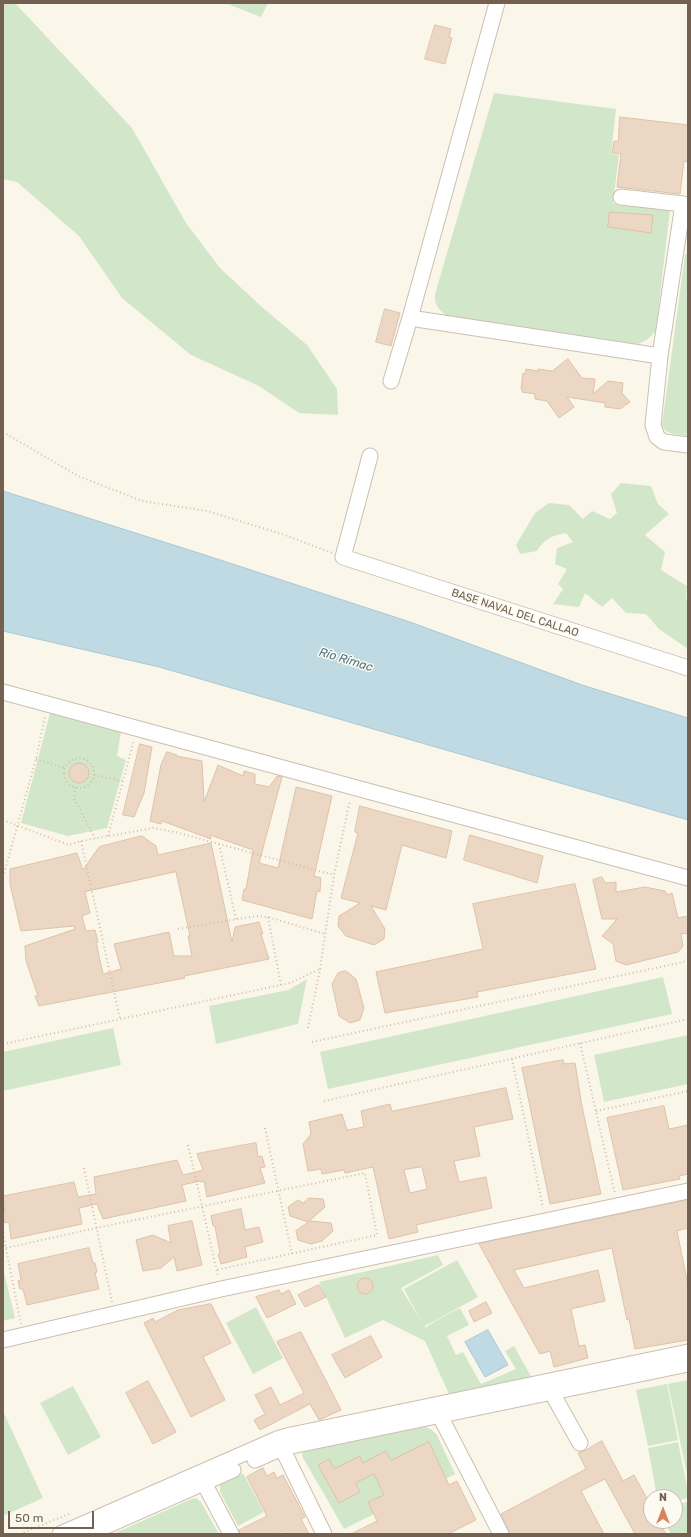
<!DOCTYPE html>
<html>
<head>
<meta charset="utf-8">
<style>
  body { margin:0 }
  #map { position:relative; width:691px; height:1537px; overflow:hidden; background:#fbf6ea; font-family:Rubik,sans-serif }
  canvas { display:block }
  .frame { position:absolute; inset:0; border:4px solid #736050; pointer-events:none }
  .north { position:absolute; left:643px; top:1489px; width:40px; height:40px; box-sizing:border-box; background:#fdfaf1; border:1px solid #c6bcb1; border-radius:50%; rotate:0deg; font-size:11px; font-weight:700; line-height:16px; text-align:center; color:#736050 }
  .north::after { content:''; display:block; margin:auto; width:14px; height:18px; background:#d7855d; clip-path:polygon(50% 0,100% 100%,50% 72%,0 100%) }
  .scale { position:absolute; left:8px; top:1511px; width:86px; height:18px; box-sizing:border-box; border:2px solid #736050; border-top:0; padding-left:5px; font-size:12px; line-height:14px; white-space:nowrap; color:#736050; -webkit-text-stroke:3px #fdfaf1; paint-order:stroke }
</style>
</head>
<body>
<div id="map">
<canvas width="691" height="1537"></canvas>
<div class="frame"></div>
<div class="north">N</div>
<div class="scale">50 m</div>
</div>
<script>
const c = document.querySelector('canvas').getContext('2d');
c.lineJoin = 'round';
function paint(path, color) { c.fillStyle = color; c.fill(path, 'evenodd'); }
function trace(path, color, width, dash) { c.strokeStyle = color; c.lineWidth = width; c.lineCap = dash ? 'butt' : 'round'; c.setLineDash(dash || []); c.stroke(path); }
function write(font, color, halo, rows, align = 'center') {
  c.font = font + ' Rubik,sans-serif'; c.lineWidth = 3; c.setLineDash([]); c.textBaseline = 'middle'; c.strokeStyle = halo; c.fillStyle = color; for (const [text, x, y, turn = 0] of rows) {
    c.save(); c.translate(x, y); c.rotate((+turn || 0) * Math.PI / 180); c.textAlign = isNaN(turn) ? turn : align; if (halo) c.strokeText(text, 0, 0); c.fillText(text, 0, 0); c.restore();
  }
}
paint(new Path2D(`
  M3 3H15L132 128 186 223 220 268 263 308 307 345 337 389 338 415 299 413 259 386 191 355 122 298 79 236 17 182 3 179Z
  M225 3H268L261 17Z
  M494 93 616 109 611 154 619 155 613 203 670 210 656 330C651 337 647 341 638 344L448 317C439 310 434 305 435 294Z
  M688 253V436C679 434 665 436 662 425L685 255Z
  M621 483 651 486 658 504 669 514 645 535 665 552 661 570 687 586 686 599 688 601V649L659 629 646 614 626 613 612 598 602 607 585 593 579 607 553 604 563 589 558 584 567 569 555 564 557 548 573 542 566 533C552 536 545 538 537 551L520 554 516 545 535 513 549 503 569 505 583 519 592 511 610 519 617 513 611 494Z
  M50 713 121 732 117 756 126 760 107 828 68 836 21 823Z
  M663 977 672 1014 328 1089 320 1052Z
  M307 979 298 1024 216 1044 209 1006 288 990Z
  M113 1028 121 1065 3 1091V1052Z
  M688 1035V1084L604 1102 594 1055Z
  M438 1255 443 1265 401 1288 421 1321 404 1289 457 1260 478 1297 425 1326V1328L437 1320 460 1308 469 1325 447 1336 456 1355 463 1352 481 1384 516 1369 505 1351 514 1346 532 1378 449 1394 425 1341 383 1320 345 1338 319 1282Z
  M3 1268 15 1318 3 1321Z
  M256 1307 283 1358 253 1374 226 1323Z
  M688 1380V1479L668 1384Z
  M667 1384 678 1440 648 1446 636 1390Z
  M73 1386 101 1437 68 1455 40 1403Z
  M3 1411 43 1498 3 1516Z
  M426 1427 432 1430 437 1435 455 1474 344 1529 302 1456C303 1451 304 1448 309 1446Z
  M678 1442 688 1491V1498L675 1501V1497H657L648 1448Z
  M243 1473 264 1512 238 1526 220 1492V1485L222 1483Z
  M196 1498 201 1502 219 1534H113L189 1500Z
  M688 1502V1534H671L664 1521H675V1504Z`), '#d2e7ca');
const water = new Path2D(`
  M3 491 205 555 410 622 582 685 688 718V820L159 667 3 631Z
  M488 1330 508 1365 485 1377 465 1342Z`);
paint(water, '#c0dae3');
trace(water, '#a8c8d3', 1);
const building = new Path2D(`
  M435 25 451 29 449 37 452 38 445 64 425 59Z
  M620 117 688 125V162L684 161 680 194 617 187 621 154 612 153 614 141H618Z
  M610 212 653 215 651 233 608 227Z
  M385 309 400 313 391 346 376 342Z
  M568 359 582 378 595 379 593 394 608 381 623 383 622 393 630 402 620 409 605 407V403L567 397 574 407 559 418 547 401 535 399V394L522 392 523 390 521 389 523 373 525 374 526 369 538 371V369L552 371Z
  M140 744 152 747 144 793 134 817 123 815Z
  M167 752 177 755V756L202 761 204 802 218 765 243 776 244 771 255 774V784L269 787 277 776 282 777 259 863 278 868 296 787 332 796 314 876 321 878 320 892 317 891 312 919 242 900 244 889H246L253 850 210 835 211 839 162 821 161 824 150 821 161 765Z
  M69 773a10 10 0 1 1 20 0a10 10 0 1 1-20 0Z
  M360 806 452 831 446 858 402 845 386 910 371 906 385 929 384 939 374 945 346 936 338 926 339 916 360 903 341 898 358 833 355 832Z
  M470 835 543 856 537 883 464 860Z
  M142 836 156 846 158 855 211 843 232 942 235 927 259 922 263 934H261L269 959 184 976 185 978 39 1006 35 996H38L26 961 25 946 75 929 74 926 21 931 10 884V869L77 853 83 870 99 847ZM176 872 190 936H188L192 956H174L169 932 114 944 121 969 103 974 96 942H98L95 930 86 931 82 916 90 913 85 892Z
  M602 877 605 883 616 882V892L645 887 665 891 668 895 672 893 678 918 688 916V933L681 934 683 946 678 952 626 965 616 961 613 944 602 936 617 919H602L593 880Z
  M575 884 596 969 477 992 478 997 385 1013 376 972 483 949 473 904Z
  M346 971 356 979 364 1008 360 1020 350 1023 339 1016 332 984 338 973Z
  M563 1060 564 1064 575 1063 582 1106 601 1194 550 1204 522 1068Z
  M506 1088 513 1119 474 1127 480 1156 454 1161 459 1182 486 1177 492 1208 416 1225 418 1232 389 1239 373 1167 345 1173 344 1170 322 1174 321 1169 308 1171 303 1144 311 1134 309 1122 342 1114 347 1130 364 1127 361 1111 390 1104 392 1111ZM422 1167 427 1189 410 1193 404 1170Z
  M664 1106 669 1129 688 1125V1174L679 1176 680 1179 623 1190 607 1118Z
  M256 1143 258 1157 262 1156 265 1167 260 1168 265 1183 207 1197 204 1181 201 1182 200 1181 182 1185 186 1201 103 1219 97 1204 79 1208 82 1224 11 1239 9 1222 5 1223 3 1216V1213H5L3 1196 74 1182 78 1197 96 1194 94 1177 177 1160 183 1175 203 1170 197 1154Z
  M309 1198 323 1199 325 1207 308 1222 290 1216 288 1207 298 1200 303 1203Z
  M688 1200V1228L677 1231 688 1285V1340L635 1349 629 1319 627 1320 612 1248 514 1270 524 1288 598 1270 605 1301 571 1309 579 1346 585 1345 588 1358 554 1367 550 1351 540 1354 479 1244Z
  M241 1209 245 1230 259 1227 263 1242 245 1247 247 1257 221 1264 218 1254 220 1253 215 1226H213L211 1216Z
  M192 1221 202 1265 177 1271 174 1257 161 1268 143 1271 136 1240 153 1235 171 1243 168 1226Z
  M310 1221 331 1223 333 1231 322 1241 311 1244 298 1240 296 1231Z
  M89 1248 93 1263H95L97 1272 95 1273 99 1289 27 1305 23 1289H20L18 1281 21 1280 18 1264Z
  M357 1286a8 8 0 1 1 16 0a8 8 0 1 1-16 0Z
  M319 1285 326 1297 305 1307 298 1295Z
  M279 1290 281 1294 289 1290 296 1304 267 1318 256 1297Z
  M486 1302 492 1313 474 1322 469 1311Z
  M211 1304 231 1343 203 1357 225 1400 191 1417 144 1323 153 1318 155 1322 178 1310Z
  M301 1332 341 1410 319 1420 310 1404 260 1430 254 1420 265 1414 255 1395 271 1387 280 1405 304 1393 277 1342Z
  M371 1336 382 1357 345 1378 332 1355Z
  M148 1381 176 1432 153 1444 126 1393Z
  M602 1441 623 1481 634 1475 651 1506V1521H659L666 1534H635L605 1479 581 1491 604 1534H510L501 1514 586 1469 578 1453 584 1451Z
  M429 1442 449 1485 457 1481 476 1520 448 1534H351L377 1521 368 1502 384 1495 374 1474 355 1483 360 1492 339 1503 318 1465 329 1459 334 1469 360 1456 363 1463 386 1451 391 1460Z
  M263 1468 267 1476 274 1472 277 1478 283 1475 305 1517 301 1519 309 1534H283L281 1531 274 1534H240L239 1530 267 1516 247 1477Z`);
paint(building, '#ebd7c3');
trace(building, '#dec2a7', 1);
const minor = new Path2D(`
  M621 197 683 204 660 356
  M410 318 660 356 653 425 657 437 664 442 688 445
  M391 381 410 318 497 3
  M370 456 343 557 688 668
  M3 692 688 878
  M3 1340 221 1289 688 1191
  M552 1393 580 1443
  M440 1416 501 1534
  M282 1448 324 1534
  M255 1460 282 1448 688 1364
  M204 1483 231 1534
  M60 1534 277 1439 291 1435 688 1352
  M88 1534 233 1470`);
trace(minor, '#ccbfb1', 17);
trace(new Path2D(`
  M3 432 78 476 142 501 207 511 285 535 332 553
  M64 773a15 15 0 1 1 30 0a15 15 0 1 1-30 0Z
  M36 759 65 768
  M94 775 123 781
  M75 787 74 798 95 838
  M3 820 69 845 81 841 153 828 175 832 334 875
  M108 836 134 740
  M81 841 120 1019
  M219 844 236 919
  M3 877 36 759 45 717
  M268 917 281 985
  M178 929 256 916 268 917 325 934
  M308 1028 320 969 334 875 350 800
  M312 1042 688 961
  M580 1043 615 1194
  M3 1044 290 983 320 969
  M512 1059 543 1208
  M324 1101 688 1019
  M596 1111 688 1091
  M265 1128 292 1254
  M188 1145 218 1276
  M84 1168 112 1302
  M3 1233 21 1324
  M6 1248 96 1228 365 1173 377 1235 216 1270
  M20 1534 71 1513`), '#d3bda7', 2, [1, 3]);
trace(minor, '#fff', 15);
write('11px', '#736050', '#fdfaf1', [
  ["BASE NAVAL DEL CALLAO",515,613,18]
]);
write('italic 12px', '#4c7484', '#fdfaf1', [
  ["Río Rímac",346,660,17]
]);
</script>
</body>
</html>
